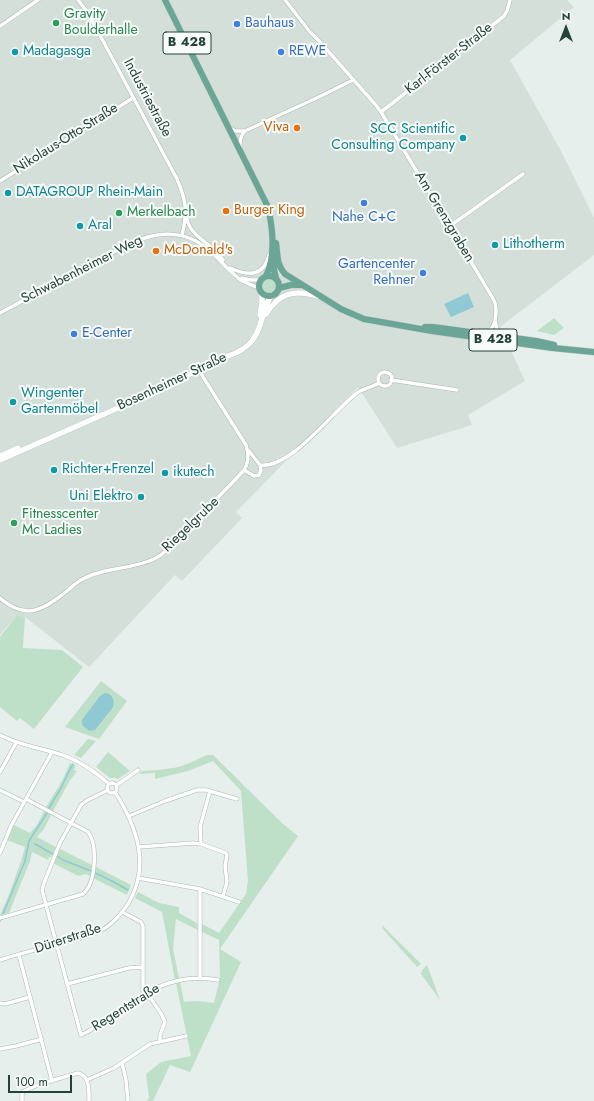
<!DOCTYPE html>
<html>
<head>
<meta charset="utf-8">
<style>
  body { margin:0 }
  #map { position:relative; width:594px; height:1101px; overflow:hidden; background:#e6efeb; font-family:Jost,sans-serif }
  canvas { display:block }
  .north { position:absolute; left:546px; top:8px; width:40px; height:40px; -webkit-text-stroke:3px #f7fbf9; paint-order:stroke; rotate:0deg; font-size:11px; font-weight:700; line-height:16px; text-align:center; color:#24423a }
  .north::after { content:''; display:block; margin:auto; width:14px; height:18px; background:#24423a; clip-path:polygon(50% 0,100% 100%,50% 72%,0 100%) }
  .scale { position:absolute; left:8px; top:1075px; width:64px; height:18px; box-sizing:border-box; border:2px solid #24423a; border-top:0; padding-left:5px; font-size:12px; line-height:14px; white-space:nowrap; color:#24423a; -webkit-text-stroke:3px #f7fbf9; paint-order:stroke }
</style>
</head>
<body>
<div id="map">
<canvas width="594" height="1101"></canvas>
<div class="north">N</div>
<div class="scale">100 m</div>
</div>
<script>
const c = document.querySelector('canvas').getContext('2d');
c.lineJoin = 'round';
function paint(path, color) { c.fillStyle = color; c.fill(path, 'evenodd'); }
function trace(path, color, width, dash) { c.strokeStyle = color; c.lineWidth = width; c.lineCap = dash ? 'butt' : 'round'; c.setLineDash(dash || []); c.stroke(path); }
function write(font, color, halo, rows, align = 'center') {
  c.font = font + ' Jost,sans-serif'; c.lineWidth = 4; c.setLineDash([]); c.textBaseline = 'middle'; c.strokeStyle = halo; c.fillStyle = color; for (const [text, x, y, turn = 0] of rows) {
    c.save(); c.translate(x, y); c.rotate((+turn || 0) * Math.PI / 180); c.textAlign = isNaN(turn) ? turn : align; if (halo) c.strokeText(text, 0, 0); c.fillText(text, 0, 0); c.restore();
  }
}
paint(new Path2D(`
  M0 0H567L574 7 510 60 562 153 594 218V255L500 327 525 381 468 415 472 425 397 448 358 387 236 512 242 518 182 581 175 575 89 667 25 617 17 615 0 635Z`), '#d4dfda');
paint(new Path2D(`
  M261 286a8 8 0 1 1 16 0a8 8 0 1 1-16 0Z
  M554 318 564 328 554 335 537 331Z
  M17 615 25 617 23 648 62 650 83 667 34 729 20 718 17 721 0 707V637Z
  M101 681 127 701 99 739 65 727Z
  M88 739 96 741 81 758 74 755Z
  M108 752 130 771 118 779 115 778H110L96 767Z
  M207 755H213L283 824 298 836 220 949 241 962 190 1072 170 1065 153 1101H147L149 1098 146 1074 161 1062 191 1056 176 983 180 982 184 1002 198 1001 214 1003 220 979 219 940 202 932V924L219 933 246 894 248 881 241 791 213 761 188 771 155 779V773L139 774 142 771C156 770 170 770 184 765 192 763 199 758 207 755Z
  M70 763 76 765 74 770 77 771 69 782 53 811 46 807 62 781Z
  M44 811 51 815 44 829 37 837 56 847 51 857H49L48 860 32 852 30 861 9 913 0 915 10 892 22 858 25 847 7 840 14 825 30 833 37 825Z
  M60 849 92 865 90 876 86 874 78 876 53 863Z
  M96 867 131 885 127 895 93 878Z
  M138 892 159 903 179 907V913L197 923 198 930 176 919 173 949 179 978 175 980 162 912 135 898Z
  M382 925 421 964 417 967 383 929Z
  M427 965 440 1000 421 974 422 970Z`), '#bfe0c8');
paint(new Path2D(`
  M468 293 474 307 451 317 444 304Z
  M105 693C112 694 115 699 113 707L95 730 90 731C86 728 81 727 82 720L100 696Z`), '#8ec9d4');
trace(new Path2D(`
  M49 808 61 788 69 771 73 764
  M35 844 53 854
  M57 856 63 860 91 871
  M95 873 110 880 128 890
  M3 914 25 861 29 841 47 813
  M0 921V920`), '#8ec9d4', 1.5);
const street = new Path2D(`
  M78 0 85 9 94 24 177 179C186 200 188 212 182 235
  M285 0 310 32 320 42 375 104 381 112 482 280C486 288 492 295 495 303 497 310 496 323 491 329 489 331 485 332 482 333
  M0 26 38 0
  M381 112 504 16 507 11 510 0
  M230 128 236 131H245
  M240 147C239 140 241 136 245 131L323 95 353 80
  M0 181 133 98
  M187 219C190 233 202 239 212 248 216 252 219 256 223 260
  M450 226 523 174
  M230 268C247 276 264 277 269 255
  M242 278 250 280H260
  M0 313 127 245C156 231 184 228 210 251 219 259 227 269 237 277 242 282 251 285 259 288
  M495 321 497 330 502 335
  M378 379a7 7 0 1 1 14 0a7 7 0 1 1-14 0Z
  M391 380 457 390
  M260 465C291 469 333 411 357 393 363 389 372 387 379 383
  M244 470 254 476 259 475 261 470 260 465 249 451
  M0 598C26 621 43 610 67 591 71 587 76 583 81 580 103 567 131 570 154 559 169 551 182 535 194 522 210 505 228 488 244 470 249 462 249 454 246 445L203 377 198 366
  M0 735C20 746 43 748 65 756 82 762 95 772 109 784
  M0 772 16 743
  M107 788a5 5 0 1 1 10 0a5 5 0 1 1-10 0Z
  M117 785 138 770
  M0 790 24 802
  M108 790 86 801 81 805 60 843 44 883 42 890 46 905 81 1035C97 1028 109 1018 123 1008 152 987 181 973 218 980
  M129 816 165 801 197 790H206L237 799
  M201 844 200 827 210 791
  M139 847 193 843 201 844 226 853 227 855 225 866 227 882 223 896
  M0 853 11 826 52 752
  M138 878 200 889 239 902
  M122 912 141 922 143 926V995
  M0 918 83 894C96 883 98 845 88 832L26 799
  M19 955 52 1081
  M0 960C21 953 43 948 65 942 76 939 89 937 100 931 112 925 120 915 128 904 151 866 137 827 115 792
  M200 978V889
  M67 984 129 968 143 967
  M147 993 162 1015 165 1022 160 1035V1041
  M0 1003 5 1004 30 997
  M0 1049 16 1046 42 1039
  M122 1063 126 1080 128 1101
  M87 1080 114 1068 150 1044 186 1036
  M22 1101V1093L24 1091 40 1084 78 1073C90 1076 89 1090 89 1101`);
const secondary = new Path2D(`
  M266 314C279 293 294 289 318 296
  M260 315 262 303V294
  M0 456 18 448
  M0 460 118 408 228 356C251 348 257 338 263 315 265 308 267 301 272 295`);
const primary = new Path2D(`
  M165 0 268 207C273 229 276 255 266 276
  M276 243C278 255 276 264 285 274L341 309 364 319 432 331 553 348 594 352
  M275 259 274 270 276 278
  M259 286a10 10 0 1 1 20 0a10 10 0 1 1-20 0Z
  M279 288 291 285H302
  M425 327H433L536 341 554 345`);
trace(street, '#a8b8b2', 4.5);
trace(secondary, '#a4bbb3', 6);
trace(primary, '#c2cac8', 7);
trace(street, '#fff', 3.5);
trace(secondary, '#fff', 5.5);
trace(primary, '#6aa596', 6);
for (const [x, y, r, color] of [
  [56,23,4,"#2e9e5b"],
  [237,24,4,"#3f7fe0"],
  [15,52,4,"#0f9aa8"],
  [281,52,4,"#3f7fe0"],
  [297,128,4,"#e8710a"],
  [463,138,4,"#0f9aa8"],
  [8,193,4,"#0f9aa8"],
  [364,203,4,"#3f7fe0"],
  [226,211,4,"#e8710a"],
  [119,213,4,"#2e9e5b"],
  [80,226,4,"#0f9aa8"],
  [495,245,4,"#0f9aa8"],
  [156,251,4,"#e8710a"],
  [423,273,4,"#3f7fe0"],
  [74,334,4,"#3f7fe0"],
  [13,402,4,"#0f9aa8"],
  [54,470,4,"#0f9aa8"],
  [165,473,4,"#0f9aa8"],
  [141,497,4,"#0f9aa8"],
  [14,523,4,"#2e9e5b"]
]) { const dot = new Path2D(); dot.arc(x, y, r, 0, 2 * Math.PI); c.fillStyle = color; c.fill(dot); trace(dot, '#f7fbf9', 1.5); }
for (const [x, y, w] of [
  [187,43,48],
  [493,340,48]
]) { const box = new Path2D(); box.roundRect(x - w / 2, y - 11, w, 22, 3); c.fillStyle = '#f7fbf9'; c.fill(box); trace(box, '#24423a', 1); }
write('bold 13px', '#24423a', null, [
  ["B 428",187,43],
  ["B 428",493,340]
]);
write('14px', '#27864d', '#f7fbf9', [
  ["Gravity",64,15],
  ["Boulderhalle",64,31],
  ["Merkelbach",127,213],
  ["Fitnesscenter",22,515],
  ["Mc Ladies",22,531]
], 'left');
write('14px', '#366cbe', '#f7fbf9', [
  ["Bauhaus",245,24],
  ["REWE",289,52],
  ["Nahe C+C",364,218,"center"],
  ["Gartencenter",415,265,"right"],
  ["Rehner",415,281,"right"],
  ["E-Center",82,334]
], 'left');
write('14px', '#0d838f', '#f7fbf9', [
  ["Madagasga",23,52],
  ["SCC Scientific",455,130,"right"],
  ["Consulting Company",455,146,"right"],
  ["DATAGROUP Rhein-Main",16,193],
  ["Aral",88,226],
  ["Lithotherm",503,245],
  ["Wingenter",21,394],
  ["Gartenmöbel",21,410],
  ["Richter+Frenzel",62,470],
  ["ikutech",173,473],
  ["Uni Elektro",133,497,"right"]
], 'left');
write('14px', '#24423a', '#f7fbf9', [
  ["Karl-Förster-Straße",449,59,-38],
  ["Industriestraße",147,98,62],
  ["Nikolaus-Otto-Straße",66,139,-32],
  ["Am Grenzgraben",444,217,59],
  ["Schwabenheimer Weg",82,270,-27],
  ["Bosenheimer Straße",172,382,-25],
  ["Riegelgrube",191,525,-44],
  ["Dürerstraße",68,939,-18],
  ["Regentstraße",126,1008,-32]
]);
write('14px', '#c56008', '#f7fbf9', [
  ["Viva",289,128,"right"],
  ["Burger King",234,211],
  ["McDonald's",164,251]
], 'left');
</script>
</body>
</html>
